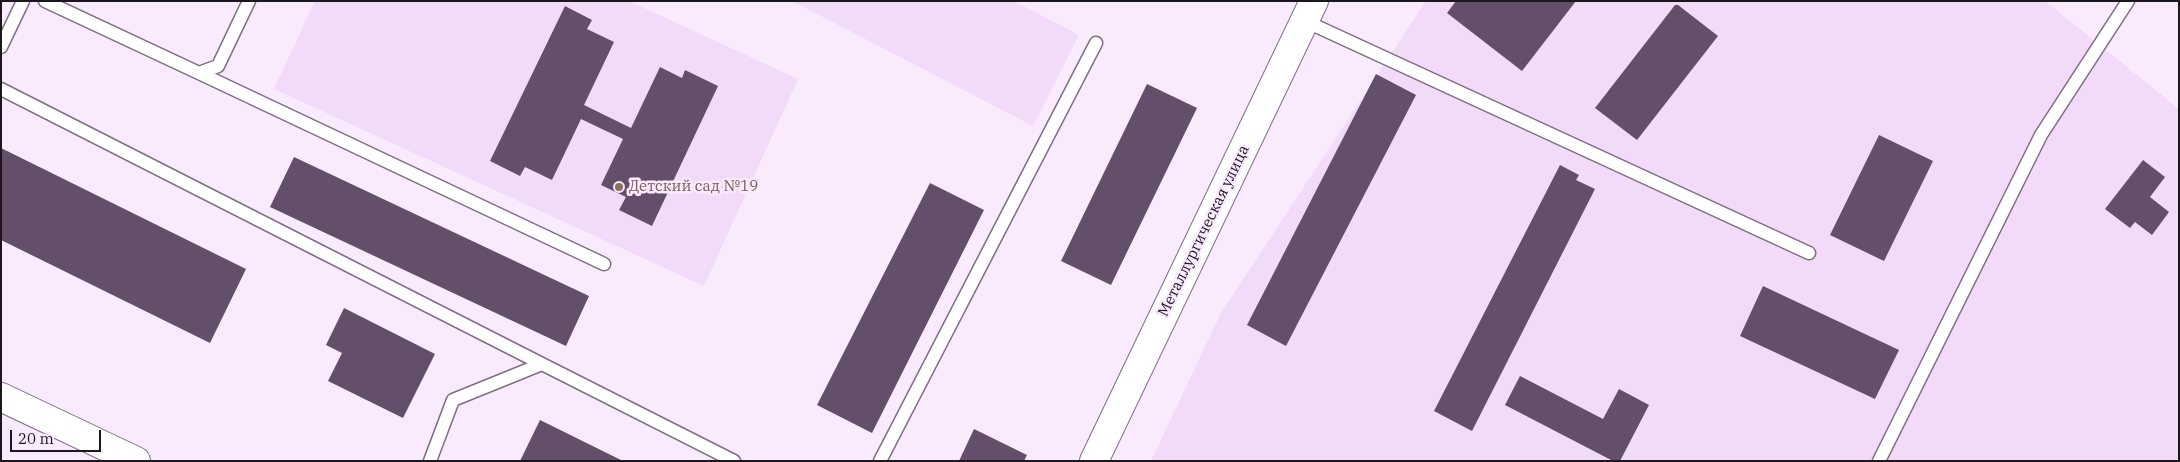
<!DOCTYPE html>
<html>
<head>
<meta charset="utf-8">
<style>
  body { margin:0 }
  #map { position:relative; width:2180px; height:462px; overflow:hidden; background:#f9eafe; font-family:"IBM Plex Serif",serif }
  canvas { display:block }
  .frame { position:absolute; inset:0; border:2px solid #1c161e; pointer-events:none }
  .scale { position:absolute; left:10px; top:430px; width:91px; height:22px; box-sizing:border-box; border:2px solid #1c161e; border-top:0; padding-left:6px; font-size:15px; line-height:18px; white-space:nowrap; color:#1c161e; -webkit-text-stroke:4px #f9eafe; paint-order:stroke }
</style>
</head>
<body>
<div id="map">
<canvas width="2180" height="462"></canvas>
<div class="frame"></div>
<div class="scale">20 m</div>
</div>
<script>
const c = document.querySelector('canvas').getContext('2d');
c.lineJoin = 'round';
function paint(path, color) { c.fillStyle = color; c.fill(path, 'evenodd'); }
function trace(path, color, width, dash) { c.strokeStyle = color; c.lineWidth = width; c.lineCap = dash ? 'butt' : 'round'; c.setLineDash(dash || []); c.stroke(path); }
function write(font, color, halo, rows, align = 'center') {
  c.font = font + ' "IBM Plex Serif",serif'; c.lineWidth = 5; c.setLineDash([]); c.textBaseline = 'middle'; c.strokeStyle = halo; c.fillStyle = color; for (const [text, x, y, turn = 0] of rows) {
    c.save(); c.translate(x, y); c.rotate((+turn || 0) * Math.PI / 180); c.textAlign = isNaN(turn) ? turn : align; if (halo) c.strokeText(text, 0, 0); c.fillText(text, 0, 0); c.restore();
  }
}
paint(new Path2D(`
  M315 1H629L798 79 704 286 274 89Z
  M792 1H1014L1079 35 1033 126Z
  M1426 1H2045L2179 109V461H1151L1221 313Z`), '#f2daf9');
paint(new Path2D(`
  M1456 1H1576L1522 71 1447 13Z
  M1675 5H1678L1718 36 1637 140 1595 108Z
  M565 6 592 20 587 29 614 42 584 105 631 128 660 67 682 78 685 70 718 86 652 226 619 210 626 197 601 185 623 139 581 119 552 180 525 167 520 176 490 161Z
  M1376 74 1416 95 1286 346 1247 325Z
  M1147 84 1197 108 1111 285 1061 261Z
  M1879 135 1933 161 1884 261 1830 235Z
  M1 148 246 269 210 343 1 240Z
  M294 157 589 296 566 346 270 207Z
  M2143 160 2165 177 2150 197 2169 212 2152 235 2135 222 2130 228 2105 209Z
  M1560 165 1579 175 1576 180 1595 189 1472 431 1434 411Z
  M930 183 984 210 872 433 817 405Z
  M1763 286 1899 350 1875 399 1740 336Z
  M344 308 435 354 403 418 328 381 342 353 326 345Z
  M1520 376 1603 419 1619 389 1649 405 1620 461H1613L1505 405Z
  M540 420 623 461H520Z
  M974 429 1027 455 1024 461H959Z`), '#634f6a');
const service = new Path2D(`
  M45 1 199 73 218 66 249 1
  M1305 21 1809 253
  M1 47 23 1
  M199 73 604 264
  M1 89 542 364
  M430 461 453 400 542 364 734 461
  M880 461 1096 43
  M1879 461 2041 135 2128 1`);
const tertiary = new Path2D(`
  M1 397 136 461
  M1094 461 1314 1`);
trace(service, '#7f6e84', 15);
trace(tertiary, '#7f6e84', 30);
trace(service, '#fff', 12);
trace(tertiary, '#fff', 28);
for (const [x, y, r, color] of [
  [619,187,5,"#8d6e63"]
]) { const dot = new Path2D(); dot.arc(x, y, r, 0, 2 * Math.PI); c.fillStyle = color; c.fill(dot); trace(dot, '#f9eafe', 2); }
write('15px', '#785e54', '#f9eafe', [
  ["Детский сад №19",629,187]
], 'left');
write('15px', '#1c161e', '#f9eafe', [
  ["Металлургическая улица",1204,231,-64]
]);
</script>
</body>
</html>
